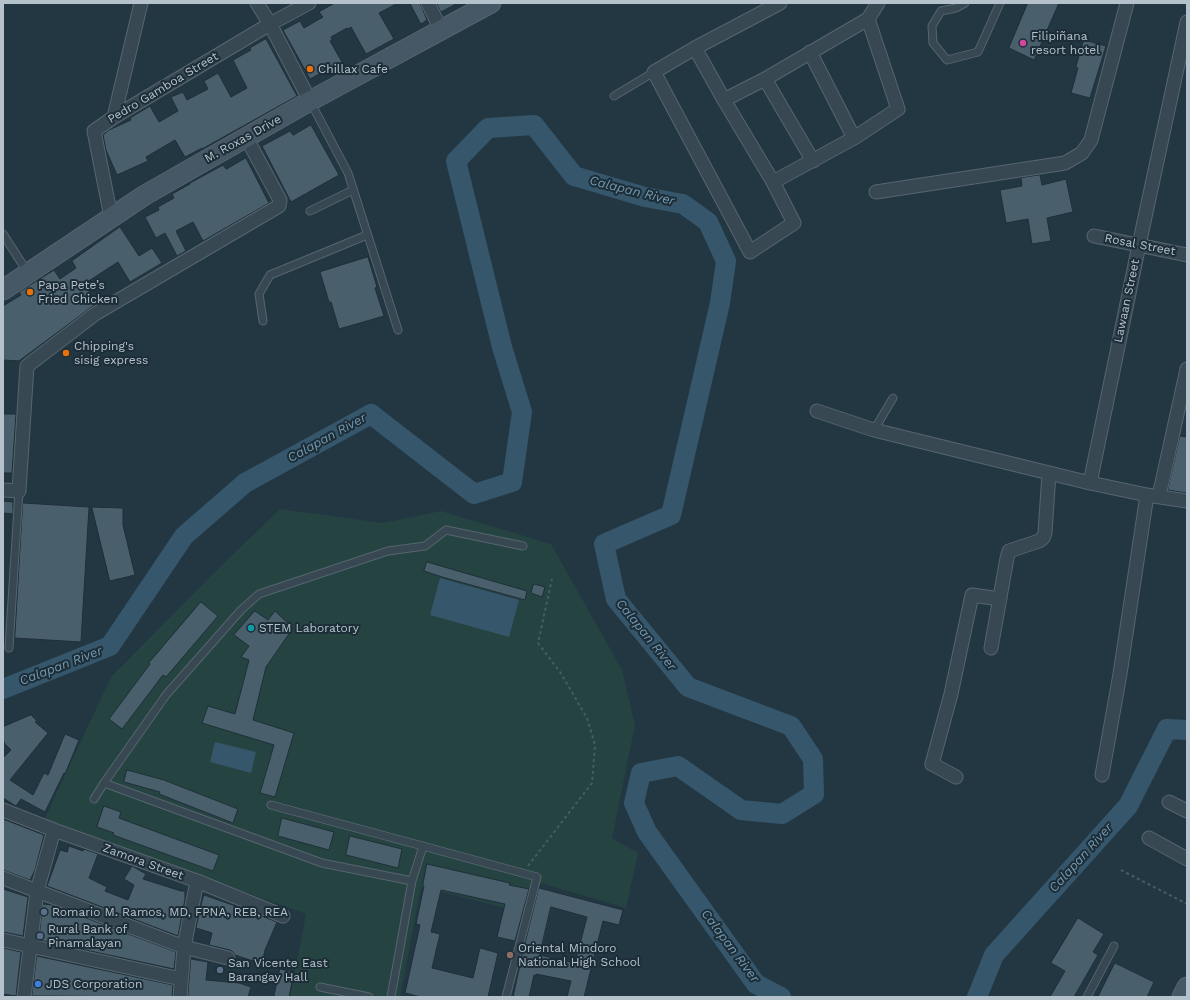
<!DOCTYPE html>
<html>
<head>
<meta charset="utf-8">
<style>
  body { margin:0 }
  #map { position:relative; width:1190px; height:1000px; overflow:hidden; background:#233743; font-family:"Work Sans",sans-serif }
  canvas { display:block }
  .frame { position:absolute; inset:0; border:4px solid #b5c2cc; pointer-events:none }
</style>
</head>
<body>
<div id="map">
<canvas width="1190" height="1000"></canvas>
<div class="frame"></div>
</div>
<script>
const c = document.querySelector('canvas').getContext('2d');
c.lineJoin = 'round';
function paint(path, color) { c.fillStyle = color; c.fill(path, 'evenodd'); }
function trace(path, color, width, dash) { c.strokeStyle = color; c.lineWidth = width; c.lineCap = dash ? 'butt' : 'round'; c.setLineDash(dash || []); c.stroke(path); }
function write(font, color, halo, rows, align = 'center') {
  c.font = font + ' "Work Sans",sans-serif'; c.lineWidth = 4; c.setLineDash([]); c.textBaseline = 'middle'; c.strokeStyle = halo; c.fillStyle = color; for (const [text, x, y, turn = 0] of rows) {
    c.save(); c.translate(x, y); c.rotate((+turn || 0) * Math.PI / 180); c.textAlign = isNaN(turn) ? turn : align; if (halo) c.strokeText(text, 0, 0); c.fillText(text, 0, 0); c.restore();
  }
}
paint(new Path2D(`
  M280 509 383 523 441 511 551 544 622 670 635 725 612 838 638 853 626 908 537 882 530 914 421 887 400 997H290L306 914 44 820 111 677 219 568Z`), '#254341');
paint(new Path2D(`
  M440 578 519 600 509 637 430 615Z
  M215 742 256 752 251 773 210 762Z`), '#36566b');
trace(new Path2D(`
  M3 689 110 646 184 536 245 483 371 414 474 494 512 482 522 412 502 347 456 161 488 128 534 125 574 176 645 197 683 204 708 222 726 261 720 303 671 515 604 544 616 599 688 687 791 726 813 759 814 794 782 814 741 810 678 766 641 773 634 803 647 832 756 984 781 997
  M977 997 994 955 1128 806 1167 729 1187 730`), '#36566b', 20);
const building = new Path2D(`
  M335 3H398L379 13 394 39 366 54 351 27 348 29 347 28 331 37 332 40 330 41 346 69 334 75 330 68 310 79 283 30 300 21 304 28 323 17 319 12Z
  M410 3H420L427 20 421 24Z
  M437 3H458L441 12Z
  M1028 3H1059L1034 60 1009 48Z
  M266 39 297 96 202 149V148L185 157 175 140 146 157 148 161 117 175 106 150 103 135 109 130 131 120 130 118 150 106 159 122 178 111 171 97 183 92 187 100 208 89 204 81 218 73 231 97 247 88 233 60 251 50 250 48Z
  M1084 40 1106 46 1090 98 1071 93 1078 68 1076 67Z
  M311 125 339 175 291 202 262 146 290 131 293 135Z
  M246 158 269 203 203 241 193 222 176 231 186 251 177 256 165 233 156 238 145 217 159 210 158 207 174 198 172 194 190 184V183L223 165 226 169Z
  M1040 175 1042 185 1066 179 1073 212 1047 218 1051 241 1032 244 1028 219 1006 223 1000 190 1022 186 1021 178Z
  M120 227 139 256 152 248 162 263 130 282 118 262 84 284 97 303 19 361 3 360V306L21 295 19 292 54 270 60 279 76 268 72 261Z
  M368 257 377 287 375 288 384 316 339 329 331 302H329L320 272Z
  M3 414H16L12 473H3Z
  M1180 436 1187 437V493L1168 490Z
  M3 501 13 502V514L3 513Z
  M23 503 89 507 81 642 15 638Z
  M92 507 123 508V525L135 575 110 581Z
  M427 562 527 591 525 600 442 577 424 571Z
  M534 584 545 587 542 597 531 593Z
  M201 602 218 616 166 677 163 675 122 729 109 719 150 664 149 663Z
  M255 611 268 620 275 611 293 628 266 667 253 720 294 733 275 797 260 793 274 745 202 723 208 706 235 714 249 660 241 657 249 646 234 635Z
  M31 715 37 721 35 722 48 733 10 780 33 795 44 773 48 775 65 734 79 740 65 774 64 773 45 812 21 799 16 806 3 798V758L11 750 5 744 3 740V727Z
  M127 770 164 780 238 809 233 823 159 794 160 792 124 782Z
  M104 806 121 812 119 818 219 855 213 871 113 835 114 833 97 827Z
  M282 818 334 832 329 850 278 836Z
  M3 819 44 835 35 870 30 880 3 870Z
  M350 836 402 849 398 868 346 855Z
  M69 846 83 851 84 849 98 854 89 878 107 887 105 891 128 900 134 885 124 879 132 866 146 874 143 879 181 891H185V899L178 936 47 886 60 850 67 852Z
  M427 864 510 883 509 885 529 889 515 941 497 937 505 904 441 890 431 932 440 934 432 968 473 978 480 948 498 953 488 997H421L405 993 420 925 416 924 424 886 423 885Z
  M539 888 623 910 619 925 603 921 584 997H567L571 981 536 974V976L534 975 529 997H513L523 951ZM551 907 587 917 575 963 540 955Z
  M3 889 28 897 23 936 3 932Z
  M204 895 244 909 277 922 265 950 262 964 235 955 233 952 230 950 209 945 212 933 196 928 200 909Z
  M43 904 52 905 176 952 174 969 39 940Z
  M1078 918 1104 934 1093 952 1098 955 1074 997H1050L1065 971 1051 963Z
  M3 948 21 952 16 996 3 994Z
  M37 956 173 985 172 997 32 996Z
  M191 959 208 962 206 980 239 983 251 987 248 997H188Z
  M1115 963 1154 982 1147 997H1098Z
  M280 969 294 972 289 997H274Z`);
paint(building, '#495f6b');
trace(building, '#1f2f39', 1);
const lane = new Path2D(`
  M965 3 956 8 941 11 932 26 933 43 947 60 978 52 1000 3
  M614 96 654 72
  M310 101 348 173 398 330
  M310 211 353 190
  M3 234 28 273
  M263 321 259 294 270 275 367 235
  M874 430 893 398
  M9 648 19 491
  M104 783 322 863 412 881
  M94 799 104 783 166 695 241 610 259 594 388 551 425 546 446 530 523 546
  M271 805 537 877 506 997
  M320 987 369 997
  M391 997 412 881 423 846
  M1087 997 1114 946`);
const street = new Path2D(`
  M257 3 270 24 310 101
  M428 3 441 30
  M1187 22 1139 245 1090 483 1147 495 1187 501
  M695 48 724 100 773 182 794 223 750 252 654 72 695 48 780 3
  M810 52 854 138
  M765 79 868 19
  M724 100 765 79 813 161
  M114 117 141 3
  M773 182 854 138 898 109 868 19 878 3
  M876 192 1065 163 1082 153 1091 140 1127 3
  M111 217 94 131 114 117 270 24 309 3
  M1094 236 1187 255
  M817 411 874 430 1090 483
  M3 490 19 491 27 366 95 314 279 206 280 200 246 137
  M1159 496 1187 369
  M991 648 1007 558 1009 551 1039 541 1043 538 1045 533 1049 473
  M1102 775 1120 674 1147 495
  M956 777 932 764 951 694 972 595 1000 599
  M1169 802 1187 811
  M3 810 54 830 197 881 283 916
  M1149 838 1187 859
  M3 878 184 947 228 958
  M3 940 181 979
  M24 997 37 891 54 830
  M180 997 184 947 197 881`);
const secondary = new Path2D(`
  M3 290 145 195 310 101 491 3
  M1182 997 1187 987`);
trace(lane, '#56656f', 9);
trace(street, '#56656f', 15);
trace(secondary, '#56656f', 21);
trace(new Path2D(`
  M528 866 592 783 595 745 587 718 560 672 538 643 552 579
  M1121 870 1187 904`), '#445f5d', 2, [3, 3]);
trace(lane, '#384852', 7);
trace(street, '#384852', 13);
trace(secondary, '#465865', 19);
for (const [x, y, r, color] of [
  [1023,43,4,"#d1479c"],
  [310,69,4,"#e8710a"],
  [30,292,4,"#e8710a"],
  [66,353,4,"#e8710a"],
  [251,628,4,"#0f9aa8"],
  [44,912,4,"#5c6f8a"],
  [40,936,4,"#5c6f8a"],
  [510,955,4,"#8d6e63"],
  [220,970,4,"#5c6f8a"],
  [38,984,4,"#3f7fe0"]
]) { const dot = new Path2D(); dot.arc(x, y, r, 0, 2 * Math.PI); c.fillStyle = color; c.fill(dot); trace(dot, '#1d2d37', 1.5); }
write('12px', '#b5c2cc', '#1d2d37', [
  ["Filipiñana",1031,36],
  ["resort hotel",1031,50],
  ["Chillax Cafe",318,69],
  ["Papa Pete’s",38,285],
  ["Fried Chicken",38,299],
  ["Chipping's",74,346],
  ["sisig express",74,360],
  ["STEM Laboratory",259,628],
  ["Romario M. Ramos, MD, FPNA, REB, REA",52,912],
  ["Rural Bank of",48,929],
  ["Pinamalayan",48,943],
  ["Oriental Mindoro",518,948],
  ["National High School",518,962],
  ["San Vicente East",228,963],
  ["Barangay Hall",228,977],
  ["JDS Corporation",46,984]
], 'left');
write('12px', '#b5c2cc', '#1d2d37', [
  ["Pedro Gamboa Street",163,88,-31],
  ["M. Roxas Drive",243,139,-29],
  ["Rosal Street",1140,245,11],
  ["Lawaan Street",1127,301,-78],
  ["Zamora Street",143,862,20]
]);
write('italic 13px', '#729ab2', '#1d2d37', [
  ["Calapan River",632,191,14],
  ["Calapan River",327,438,-29],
  ["Calapan River",646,635,51],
  ["Calapan River",61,666,-21],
  ["Calapan River",1081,858,-48],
  ["Calapan River",730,946,53]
]);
</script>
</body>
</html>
